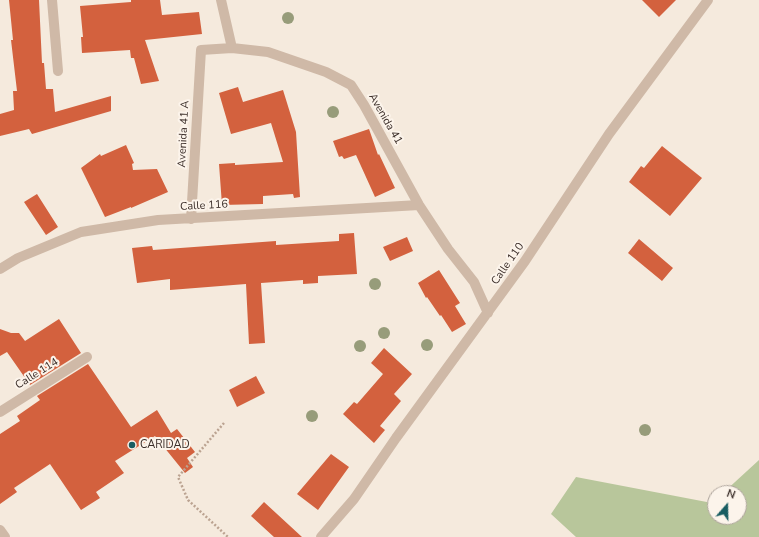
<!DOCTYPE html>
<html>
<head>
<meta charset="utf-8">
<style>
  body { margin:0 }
  #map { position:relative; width:759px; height:537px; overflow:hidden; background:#f5eadd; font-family:"Nunito Sans",sans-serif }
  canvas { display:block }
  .north { position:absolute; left:707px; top:485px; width:40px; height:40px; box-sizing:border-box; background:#fcf4eb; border:1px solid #afa59d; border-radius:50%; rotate:20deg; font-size:11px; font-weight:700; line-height:16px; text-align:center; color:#3b2e29 }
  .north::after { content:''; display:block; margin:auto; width:14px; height:18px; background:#195d62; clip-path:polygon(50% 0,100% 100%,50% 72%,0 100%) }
</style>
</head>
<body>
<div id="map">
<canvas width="759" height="537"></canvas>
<div class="north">N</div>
</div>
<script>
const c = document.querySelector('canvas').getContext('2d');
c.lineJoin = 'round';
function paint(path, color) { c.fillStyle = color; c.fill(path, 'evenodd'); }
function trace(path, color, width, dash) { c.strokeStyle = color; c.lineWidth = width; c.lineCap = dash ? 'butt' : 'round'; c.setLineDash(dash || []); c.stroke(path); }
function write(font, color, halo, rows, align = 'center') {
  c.font = font + ' "Nunito Sans",sans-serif'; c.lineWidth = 4; c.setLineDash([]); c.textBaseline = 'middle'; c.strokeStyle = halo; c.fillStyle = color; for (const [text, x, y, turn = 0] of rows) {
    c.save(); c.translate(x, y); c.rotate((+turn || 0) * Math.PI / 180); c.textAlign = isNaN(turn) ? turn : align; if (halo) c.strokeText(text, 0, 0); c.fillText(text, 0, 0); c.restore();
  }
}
paint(new Path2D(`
  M759 460V537H576L551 514 576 477 712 503 715 500V517H739V493H723Z`), '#b8c69b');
paint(new Path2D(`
  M9 0H39L42 63H44L46 89H53L55 112 111 96V111L32 134 29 129 0 136V114L14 110 13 91H17L11 40H13Z
  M131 0H160L162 15 199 12 202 34 145 40 159 81 141 84 134 58H131L130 50 82 53 81 37H83L80 6 131 2Z
  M642 0H676L659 17Z
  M238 87 243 102 283 90 296 132 300 197 294 198 293 194 263 196V204L222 205 219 164 235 163V165L283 162 271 123 231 134 219 93Z
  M369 129 378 155 379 154 395 188 375 197 356 155 344 159 342 156 339 157 333 141Z
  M126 145 134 163 132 164 133 170 157 169 168 192 131 208V207L105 217 81 168 100 154 101 156Z
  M662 146 702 178 670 216 629 182 641 166 644 168Z
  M37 194 58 227 46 235 24 202Z
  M354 233 357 274 318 276V283L303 284V280L261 283 265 343 249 344 246 284 170 290V279L137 283 132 248 152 246 153 250 276 241V245L339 241V234Z
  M407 237 413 251 390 261 383 247Z
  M639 239 673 268 662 281 628 253Z
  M439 270 460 303 455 306 466 324 452 332 441 315 440 316 427 297 426 298 418 283Z
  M59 319 81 353 30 385 7 352 0 356V329L11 333H19L25 341Z
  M384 348 412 374 394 394 401 401 380 426 385 430 374 443 343 414 354 402 357 404 383 374 371 363Z
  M88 364 131 427 157 410 171 433 177 429 195 452 187 458 193 467 185 473 155 436 115 461 124 473 96 492 100 498 81 510 50 464 14 488 17 492 0 504V434L20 421 17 416 40 400 37 396Z
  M256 376 265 393 237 407 229 390Z
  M331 454 349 467 318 510 297 494Z
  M264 502 302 537H274L251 516Z`), '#d3613e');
trace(new Path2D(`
  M224 423 178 477 188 500 228 537`), '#bba391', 2.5, [2, 2]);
trace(new Path2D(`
  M0 412 87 357`), '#cfb9a7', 10);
trace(new Path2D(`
  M52 0 58 71
  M221 0 232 48
  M191 219 201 50 232 48 268 52 326 72 351 85 364 105 419 205 448 249 474 282 488 313
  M0 269 18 258 81 232 158 220 419 205
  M0 530 5 537
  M321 537 354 499 396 438 525 261 609 134 708 0`), '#cfb9a7', 10);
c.fillStyle = '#979c7a';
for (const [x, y] of [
  [288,18],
  [333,112],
  [375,284],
  [384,333],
  [427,345],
  [360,346],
  [312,416],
  [645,430]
]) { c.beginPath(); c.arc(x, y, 6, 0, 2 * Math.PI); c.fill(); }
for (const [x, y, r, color] of [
  [132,445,4,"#195d62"]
]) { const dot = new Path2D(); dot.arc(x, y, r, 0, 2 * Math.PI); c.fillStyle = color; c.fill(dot); trace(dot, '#fcf4eb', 1.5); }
write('11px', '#3b2e29', '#fcf4eb', [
  ["Avenida 41",385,119,60],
  ["Avenida 41 A",184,134,-87],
  ["Calle 116",204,206,-3],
  ["Calle 110",508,264,-55],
  ["Calle 114",37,374,-32]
]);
write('11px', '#3b2e29', '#fcf4eb', [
  ["CARIDAD",140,445]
], 'left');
</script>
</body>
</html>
